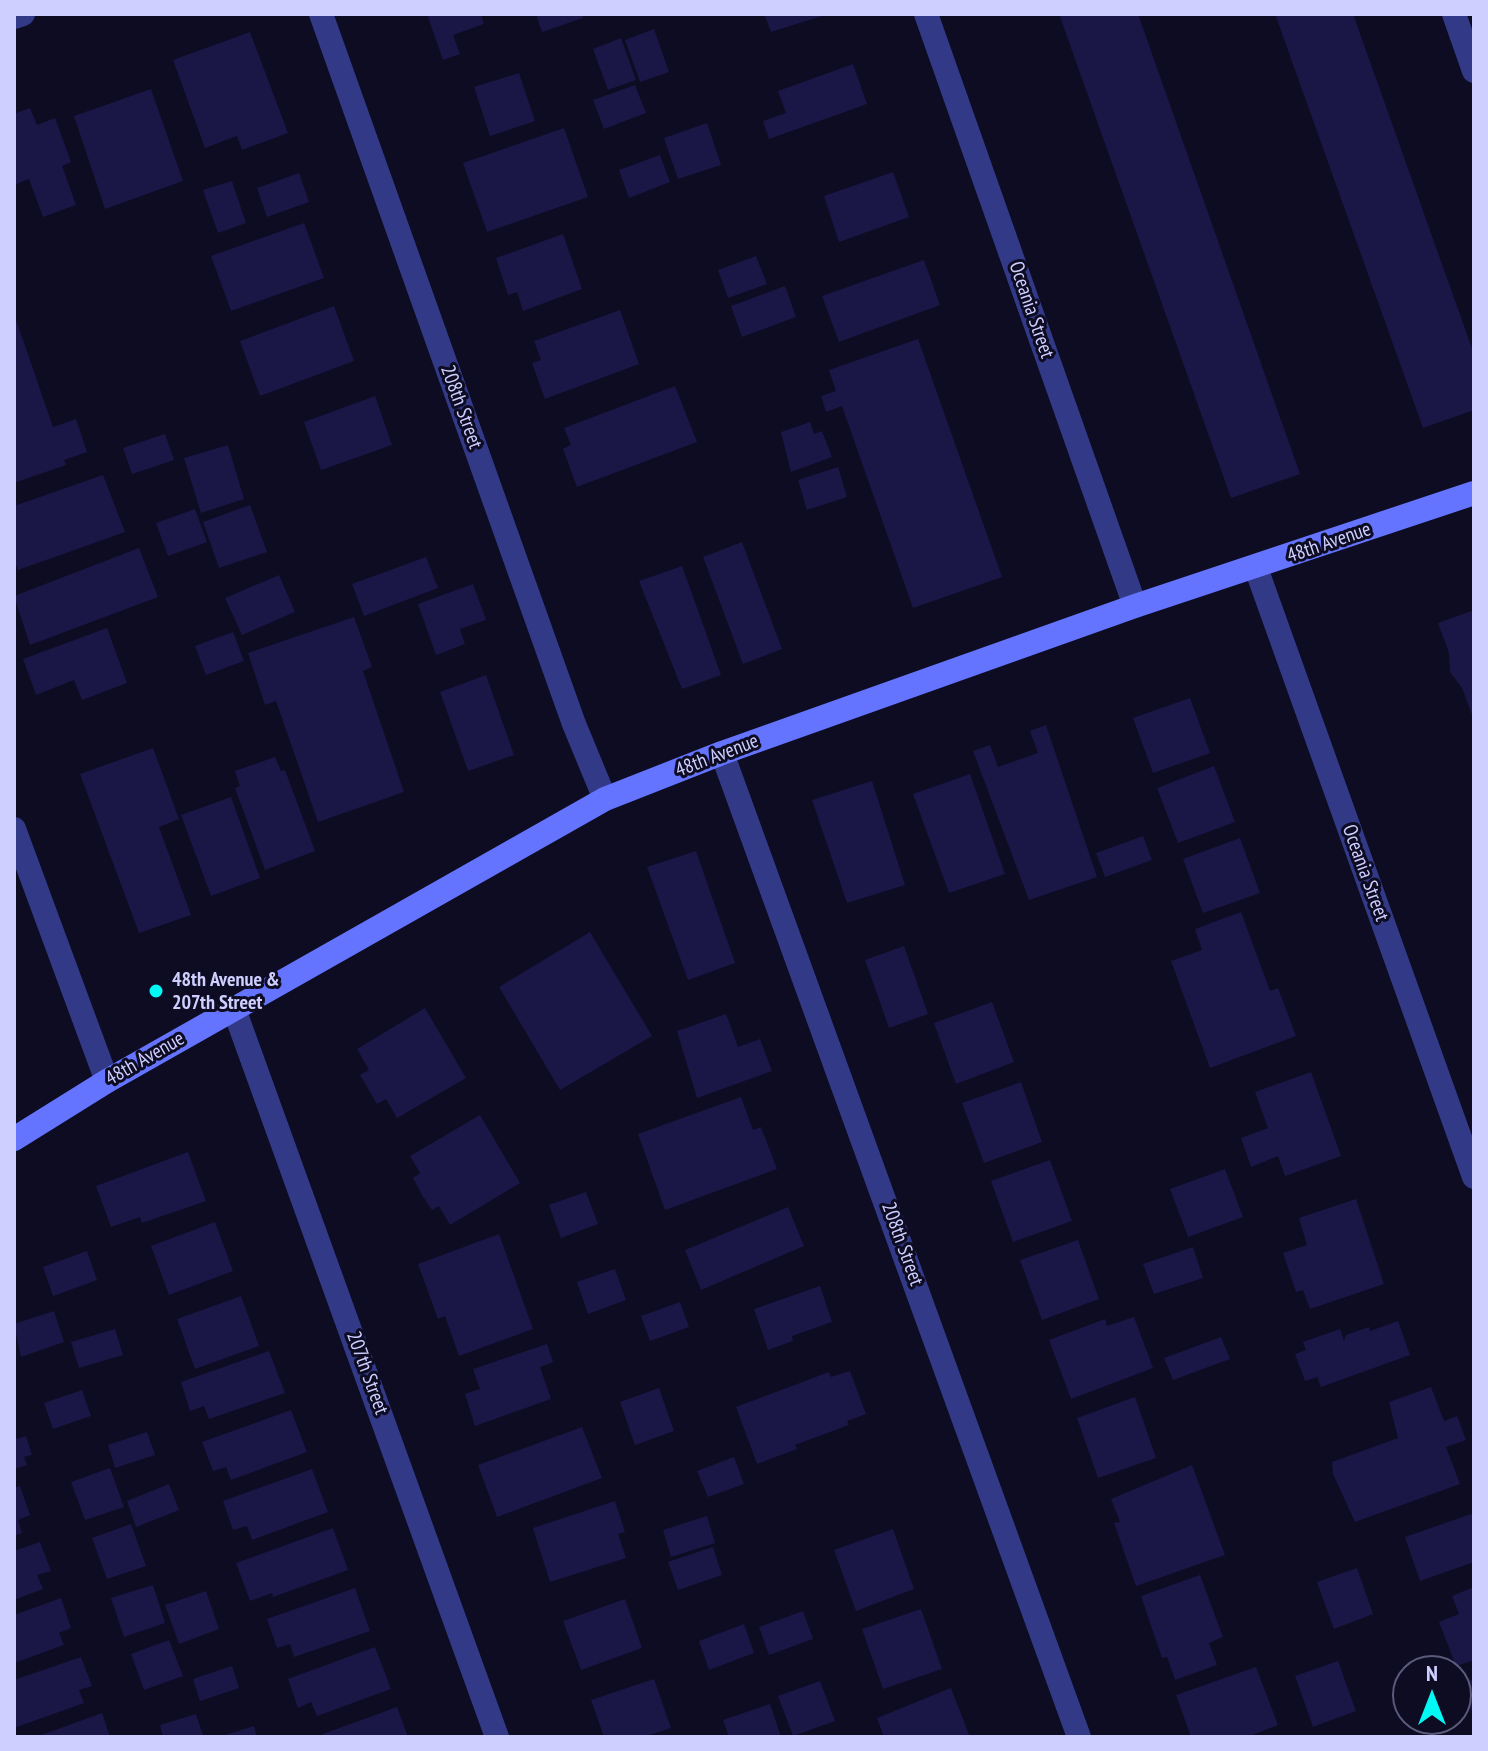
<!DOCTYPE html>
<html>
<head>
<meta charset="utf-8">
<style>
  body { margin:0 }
  #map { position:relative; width:1488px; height:1751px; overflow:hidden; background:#0d0c23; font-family:"PT Sans Narrow",sans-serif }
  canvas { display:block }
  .frame { position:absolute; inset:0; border:16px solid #cecfff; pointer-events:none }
  .north { position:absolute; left:1392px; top:1655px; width:80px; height:80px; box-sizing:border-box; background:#0d0c23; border:2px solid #5a5a7b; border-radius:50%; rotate:0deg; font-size:22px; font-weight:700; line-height:32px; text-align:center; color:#cecfff }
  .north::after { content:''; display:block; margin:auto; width:28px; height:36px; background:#00f9f3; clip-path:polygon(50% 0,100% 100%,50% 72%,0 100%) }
</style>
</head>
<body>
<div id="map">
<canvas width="1488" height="1751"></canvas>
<div class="frame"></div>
<div class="north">N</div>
</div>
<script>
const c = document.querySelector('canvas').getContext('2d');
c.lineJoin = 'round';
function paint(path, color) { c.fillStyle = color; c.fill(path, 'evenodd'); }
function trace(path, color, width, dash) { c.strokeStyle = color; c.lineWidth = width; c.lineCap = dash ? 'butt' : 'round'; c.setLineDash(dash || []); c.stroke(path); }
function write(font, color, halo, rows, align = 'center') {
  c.font = font + ' "PT Sans Narrow",sans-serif'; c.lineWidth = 6; c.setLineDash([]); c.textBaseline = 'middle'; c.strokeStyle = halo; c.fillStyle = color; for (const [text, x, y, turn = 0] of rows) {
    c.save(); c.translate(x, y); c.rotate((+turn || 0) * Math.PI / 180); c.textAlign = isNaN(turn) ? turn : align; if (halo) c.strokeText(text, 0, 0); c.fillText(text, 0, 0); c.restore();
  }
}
paint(new Path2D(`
  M427 14H481L484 24 453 35 460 54 443 60Z
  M536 14H582L583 18 542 32Z
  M770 14H825V15L771 32 765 16Z
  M1059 14H1138L1300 474 1231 498Z
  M1275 14H1353L1474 354V410L1423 428Z
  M654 29 669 72 640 82 625 40Z
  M250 32 288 133 242 150 237 136 205 148 173 60Z
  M621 38 636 80 608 90 593 49Z
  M853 64 867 104 769 139 763 121 786 113 778 91Z
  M519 73 535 121 490 136 474 87Z
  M635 85 646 113 604 129 593 100Z
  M151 89 183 181 105 209 74 116Z
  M30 108 37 125 55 118 71 162 62 166 76 205 43 217 29 179 14 185V114Z
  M707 123 721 165 678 179 664 138Z
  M564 128 588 197 487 232 463 163Z
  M660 155 670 182 629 198 619 170Z
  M893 172 909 217 839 242 824 196Z
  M299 173 309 202 267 217 257 188Z
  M232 181 246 223 218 233 203 190Z
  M304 223 324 278 231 311 211 256Z
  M563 234 582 289 523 311 517 292 508 295 496 258Z
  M756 256 767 284 728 298 718 270Z
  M924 260 940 305 839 342 822 296Z
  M785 286 796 317 742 337 731 306Z
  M334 306 354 361 260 396 240 341Z
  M620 310 639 364 545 399 532 363 541 360 534 341Z
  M14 314 53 427 76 419 87 452 64 460 66 465 14 483Z
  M918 339 1002 577 913 608 843 409 842 406 826 412 821 396 836 391 829 370Z
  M675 386 697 442 577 487 563 449 571 445 564 428Z
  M375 396 392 445 321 470 304 422Z
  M810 422 814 434 822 431 832 457 791 472 781 432Z
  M165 434 174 460 132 474 123 448Z
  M228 445 244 499 201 513 184 458Z
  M838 467 847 497 807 510 798 480Z
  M103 475 125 532 18 570 14 561V506Z
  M250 505 267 552 219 568 203 522Z
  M195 509 207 542 168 556 156 523Z
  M742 542 782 649 743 664 703 557Z
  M139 548 158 597 30 645 14 596Z
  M426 557 438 588 364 616 352 584Z
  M682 566 721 675 682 689 639 581Z
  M279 575 295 612 242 635 225 598Z
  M473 584 486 620 460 629 465 644 436 655 418 604Z
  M1474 610V720L1462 688 1450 672 1449 653 1438 623Z
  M354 617 372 667 363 671 404 792 318 822 276 701 265 705 248 653Z
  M107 628 127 683 82 700 74 680 36 695 23 659Z
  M233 632 244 661 206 675 195 646Z
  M486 675 514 755 468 771 440 692Z
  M1190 698 1210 753 1153 773 1133 718Z
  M1046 725 1097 877 1029 900 973 751 990 745 998 767 1038 753 1030 731Z
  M153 748 179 819 159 827 191 915 139 933 80 774Z
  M275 757 281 771 285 770 315 851 265 870 235 788 240 786 235 771Z
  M1214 766 1235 822 1178 843 1157 788Z
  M970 774 1005 874 949 893 913 794Z
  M872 781 905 885 847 903 812 800Z
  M231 797 260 878 211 896 181 815Z
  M1143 836 1152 860 1105 877 1096 853Z
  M1240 838 1260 893 1203 913 1183 859Z
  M696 851 735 963 688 980 647 867Z
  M1241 912 1270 991 1278 988 1296 1036 1210 1068 1171 961 1202 950 1195 929Z
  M590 932 652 1036 560 1090 499 987Z
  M904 946 928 1014 889 1028 865 960Z
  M992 1002 1014 1062 956 1084 934 1023Z
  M425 1008 466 1078 397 1118 386 1099 377 1104 360 1075 369 1070 357 1049Z
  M726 1014 738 1047 760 1039 772 1071 697 1098 677 1031Z
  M1311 1072 1341 1156 1285 1176 1278 1156 1251 1167 1241 1138 1268 1128 1255 1092Z
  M1021 1082 1042 1142 984 1163 962 1103Z
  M741 1097 753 1130 761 1127 777 1169 665 1210 638 1134Z
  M480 1115 520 1183 450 1225 439 1206 432 1210 422 1195 413 1178 420 1173 410 1156Z
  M188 1152 206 1201 142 1223 140 1217 111 1227 96 1186Z
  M1050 1160 1072 1221 1013 1242 991 1181Z
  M1225 1169 1243 1217 1188 1237 1170 1189Z
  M586 1192 598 1224 561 1238 549 1205Z
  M1356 1199 1384 1284 1310 1309 1303 1290 1296 1292 1283 1253 1307 1245 1299 1218Z
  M788 1207 804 1246 701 1290 685 1250Z
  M215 1222 233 1271 169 1295 151 1246Z
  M499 1234 533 1329 459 1356 445 1316 438 1319 418 1264Z
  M1078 1240 1099 1299 1042 1320 1020 1260Z
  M1193 1247 1203 1278 1154 1294 1143 1264Z
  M87 1251 97 1280 53 1296 43 1267Z
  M615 1269 626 1300 588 1314 577 1282Z
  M820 1286 832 1322 792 1336 793 1341 768 1350 754 1309Z
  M241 1296 259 1346 195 1369 177 1319Z
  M680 1302 689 1327 650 1341 641 1316Z
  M54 1311 64 1342 21 1357 14 1324Z
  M1134 1317 1153 1368 1071 1399 1049 1340 1105 1319 1107 1326Z
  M1398 1321 1410 1355 1321 1387 1317 1377 1305 1381 1295 1354 1306 1350 1303 1342 1340 1329 1344 1341 1346 1335 1369 1327 1370 1331Z
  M115 1329 123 1355 79 1368 71 1342Z
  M1221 1337 1230 1359 1173 1380 1164 1358Z
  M547 1344 553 1362 540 1367 551 1399 475 1426 465 1394 480 1389 473 1369Z
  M269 1351 285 1393 209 1419 204 1406 190 1411 181 1382Z
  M850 1371 866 1414 847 1421 849 1425 795 1445 797 1449 757 1464 736 1407 829 1372 831 1377Z
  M1431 1387 1444 1421 1457 1416 1466 1440 1446 1447 1460 1484 1355 1522 1333 1474 1332 1462 1398 1438 1389 1402Z
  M659 1388 674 1431 635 1445 620 1402Z
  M82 1390 91 1416 53 1429 44 1403Z
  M1135 1397 1156 1458 1098 1478 1077 1418Z
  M291 1410 307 1452 231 1480 226 1467 213 1471 202 1442Z
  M582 1427 602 1478 497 1517 478 1465Z
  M14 1432 17 1439 26 1436 32 1455 24 1457 27 1465 14 1469Z
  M147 1432 155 1455 115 1468 108 1445Z
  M734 1457 744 1484 708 1497 697 1471Z
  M1192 1465 1225 1555 1136 1586 1114 1523 1120 1522 1111 1499Z
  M110 1468 124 1507 85 1520 71 1482Z
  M312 1469 328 1512 252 1540 247 1526 233 1530 223 1501Z
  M169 1484 179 1510 136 1527 127 1501Z
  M20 1486 30 1515 18 1520 22 1533 14 1536V1488Z
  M615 1501 625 1532 618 1534 626 1558 550 1582 533 1528Z
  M1474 1513V1562L1420 1581 1405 1537Z
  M707 1516 715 1543 671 1557 663 1530Z
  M131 1524 146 1566 107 1579 92 1538Z
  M333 1528 348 1570 273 1597 272 1593 250 1601 236 1563Z
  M893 1529 914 1589 856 1611 834 1550Z
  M40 1542 51 1571 37 1575 43 1589 14 1600V1551Z
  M713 1547 722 1575 678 1590 668 1562Z
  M1357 1568 1373 1614 1334 1629 1317 1582Z
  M1200 1575 1223 1637 1209 1643 1217 1665 1175 1680 1167 1657 1162 1658 1141 1596Z
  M153 1585 165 1623 124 1637 111 1598Z
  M1474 1587V1660L1456 1666 1439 1622 1459 1614 1452 1596Z
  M355 1588 370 1631 294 1657 290 1644 277 1648 267 1619Z
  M206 1591 219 1629 179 1644 165 1605Z
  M61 1598 71 1628 59 1633 64 1645 14 1663V1615Z
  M625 1599 642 1648 581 1670 563 1621Z
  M921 1609 942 1669 883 1689 862 1629Z
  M803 1611 813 1639 769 1655 759 1627Z
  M744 1624 754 1653 709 1670 699 1641Z
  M169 1640 183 1676 144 1690 131 1654Z
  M375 1647 391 1689 317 1716 311 1702 298 1708 288 1679Z
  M81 1657 92 1686 79 1690 84 1703 14 1728V1680Z
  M1338 1661 1356 1711 1313 1727 1295 1676Z
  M232 1666 239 1688 200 1701 193 1679Z
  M1256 1667 1278 1725 1247 1737H1191L1176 1695Z
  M654 1679 671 1728 643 1737H604L591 1700Z
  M1474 1679V1716L1460 1685Z
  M820 1681 835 1721 793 1736 778 1696Z
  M951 1688 970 1737H884L877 1718Z
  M770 1704 781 1737H729L723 1720Z
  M397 1707 408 1737H324L323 1734Z
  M102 1713 110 1737H36Z
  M196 1714 203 1736 163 1737 160 1725Z
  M254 1726 257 1737H222V1736Z`), '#1a1646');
trace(new Path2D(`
  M321 14 574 724 605 799
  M926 14 1135 606
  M1454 14 1474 71
  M14 17 23 14
  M1256 568 1474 1177
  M722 753 1079 1737
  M14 829 107 1081
  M234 1009 497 1737`), '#323987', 24);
trace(new Path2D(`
  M14 1139 107 1081 605 799 722 753 1135 606 1474 493`), '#6574ff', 24);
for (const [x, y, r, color] of [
  [156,991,8,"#00f9f3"]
]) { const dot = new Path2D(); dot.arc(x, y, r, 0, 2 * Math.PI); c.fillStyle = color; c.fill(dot); trace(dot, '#0d0c23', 3); }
write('20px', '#cecfff', '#0d0c23', [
  ["Oceania Street",1031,310,71],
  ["208th Street",461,407,70],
  ["48th Avenue",1329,543,-19],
  ["48th Avenue",717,756,-21],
  ["Oceania Street",1365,873,70],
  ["48th Avenue",145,1059,-30],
  ["208th Street",902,1244,70],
  ["207th Street",367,1373,70]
]);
write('bold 20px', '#cecfff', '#0d0c23', [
  ["48th Avenue &",172,980],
  ["207th Street",172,1003]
], 'left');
</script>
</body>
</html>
